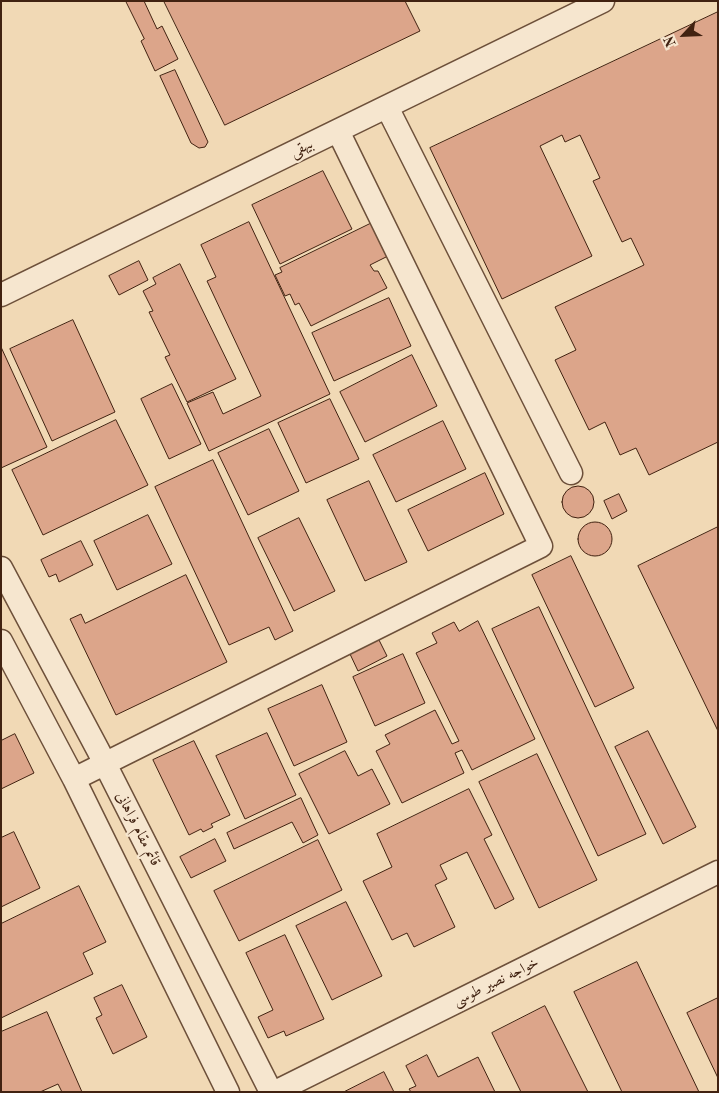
<!DOCTYPE html>
<html>
<head>
<meta charset="utf-8">
<style>
  body { margin:0 }
  #map { position:relative; width:719px; height:1093px; overflow:hidden; background:#f1d9b5; font-family:"Old Standard TT",serif }
  canvas { display:block }
  .frame { position:absolute; inset:0; border:2px solid #412211; pointer-events:none }
  .north { position:absolute; left:659px; top:10px; width:50px; height:50px; -webkit-text-stroke:4px #f6e6cf; paint-order:stroke; rotate:245deg; font-size:14px; font-weight:700; line-height:20px; text-align:center; color:#412211 }
  .north::after { content:''; display:block; margin:auto; width:18px; height:22px; background:#412211; clip-path:polygon(50% 0,100% 100%,50% 72%,0 100%) }
</style>
</head>
<body>
<div id="map">
<canvas width="719" height="1093"></canvas>
<div class="frame"></div>
<div class="north">N</div>
</div>
<script>
const c = document.querySelector('canvas').getContext('2d');
c.lineJoin = 'round';
function paint(path, color) { c.fillStyle = color; c.fill(path, 'evenodd'); }
function trace(path, color, width, dash) { c.strokeStyle = color; c.lineWidth = width; c.lineCap = dash ? 'butt' : 'round'; c.setLineDash(dash || []); c.stroke(path); }
function write(font, color, halo, rows, align = 'center') {
  c.font = font + ' "Old Standard TT",Amiri,serif'; c.lineWidth = 4.5; c.setLineDash([]); c.textBaseline = 'middle'; c.strokeStyle = halo; c.fillStyle = color; for (const [text, x, y, turn = 0] of rows) {
    c.save(); c.translate(x, y); c.rotate((+turn || 0) * Math.PI / 180); c.textAlign = isNaN(turn) ? turn : align; if (halo) c.strokeText(text, 0, 0); c.fillText(text, 0, 0); c.restore();
  }
}
const building = new Path2D(`
  M126 1H144L157 29 162 26 178 59 155 71 141 41 144 39Z
  M164 1H405L420 31 225 125Z
  M718 12V442L649 475 636 448 620 455 605 422 589 430 555 360 576 350 555 307 644 265 631 238 622 242 593 181 600 178 580 135 565 142 562 135 540 146 592 256 502 299 430 148Z
  M175 70 208 142 205 147 199 148 191 143 160 76Z
  M323 171 352 229 280 264 252 205Z
  M249 222 330 394 209 451 187 403 213 392 223 414 261 396 207 281 216 277 201 245Z
  M372 223 388 256 370 265 374 271H378L387 288 311 326 299 303 295 305 290 294 285 296 275 275 282 272 280 268Z
  M139 261 148 280 119 295 109 276Z
  M180 264 236 379 187 402 165 357 170 355 149 312 153 311 143 291 156 284 153 278Z
  M389 298 411 346 334 381 312 333Z
  M73 320 115 412 52 441 10 349Z
  M1 347 47 447 1 468Z
  M412 355 437 406 365 442 340 392Z
  M172 384 201 444 169 459 141 399Z
  M330 399 359 459 306 483 278 423Z
  M116 420 148 485 43 535 12 470Z
  M443 421 466 469 396 502 373 455Z
  M269 429 299 491 248 515 218 453Z
  M213 460 293 631 275 640 269 627 229 645 155 487Z
  M485 473 504 514 428 551 408 510Z
  M369 481 407 562 365 581 327 500Z
  M562 502a16 16 0 1 1 32 0a16 16 0 1 1-32 0Z
  M619 494 627 511 612 519 604 501Z
  M148 515 172 564 117 590 94 541Z
  M299 518 335 591 294 611 258 538Z
  M578 539a17 17 0 1 1 34 0a17 17 0 1 1-34 0Z
  M718 527V731L638 566Z
  M81 541 93 565 59 582 56 574 49 577 41 560Z
  M571 556 634 688 595 707 532 575Z
  M186 575 227 662 116 715 70 619 81 614 85 623Z
  M539 607 646 834 598 856 492 629Z
  M478 621 535 739 472 770 462 750 455 753 464 773 402 803 376 751 390 744 385 735 435 710 452 744 459 741 416 653 437 643 432 633 454 622 459 631Z
  M379 640 387 656 358 671 350 654Z
  M403 654 425 703 375 726 353 677Z
  M322 685 347 742 294 766 268 709Z
  M648 731 696 827 663 844 615 747Z
  M267 733 296 795 245 819 216 756Z
  M15 734 34 773 1 789V741Z
  M194 741 230 815 211 824 213 827 203 832 201 829 189 835 153 760Z
  M345 751 358 776 372 769 390 804 329 834 299 774Z
  M537 754 597 880 539 908 479 782Z
  M469 789 492 835 484 839 514 899 495 909 467 852 440 865 447 879 435 885 455 927 414 947 407 933 392 940 363 881 392 867 377 834Z
  M301 798 318 835 303 843 292 822 234 849 227 833Z
  M14 832 40 888 1 907V838Z
  M215 839 226 861 191 878 180 857Z
  M318 840 342 890 239 941 214 891Z
  M79 886 106 942 83 953 93 974 1 1018V924Z
  M346 902 382 976 332 1000 296 926Z
  M285 935 324 1019 286 1036 284 1031 268 1038 258 1017 273 1010 246 953Z
  M637 962 699 1092H622L574 992Z
  M122 985 147 1037 113 1054 96 1018 102 1015 94 998Z
  M718 998V1078L687 1013Z
  M545 1006 588 1092H521L492 1033Z
  M47 1012 82 1092H62L58 1084 40 1092H1V1032Z
  M427 1055 438 1077 478 1057 495 1092H411L409 1089 416 1086 406 1066Z
  M384 1072 394 1092H344Z`);
paint(building, '#dca58a');
trace(building, '#412211', 1);
const minor = new Path2D(`
  M387 107 571 473
  M1 295 603 1
  M1 568 98 750 271 1092
  M1 641 74 779 228 1092
  M74 779 541 546 338 131
  M275 1092 718 872`);
trace(minor, '#6d503a', 25);
trace(minor, '#f6e6cf', 22);
write('15px', '#412211', '#f6e6cf', [
  ["بیهقی",302,148,-26],
  ["قائم مقام فراهانی",138,829,63],
  ["خواجه نصیر طوسی",496,982,-26]
]);
</script>
</body>
</html>
